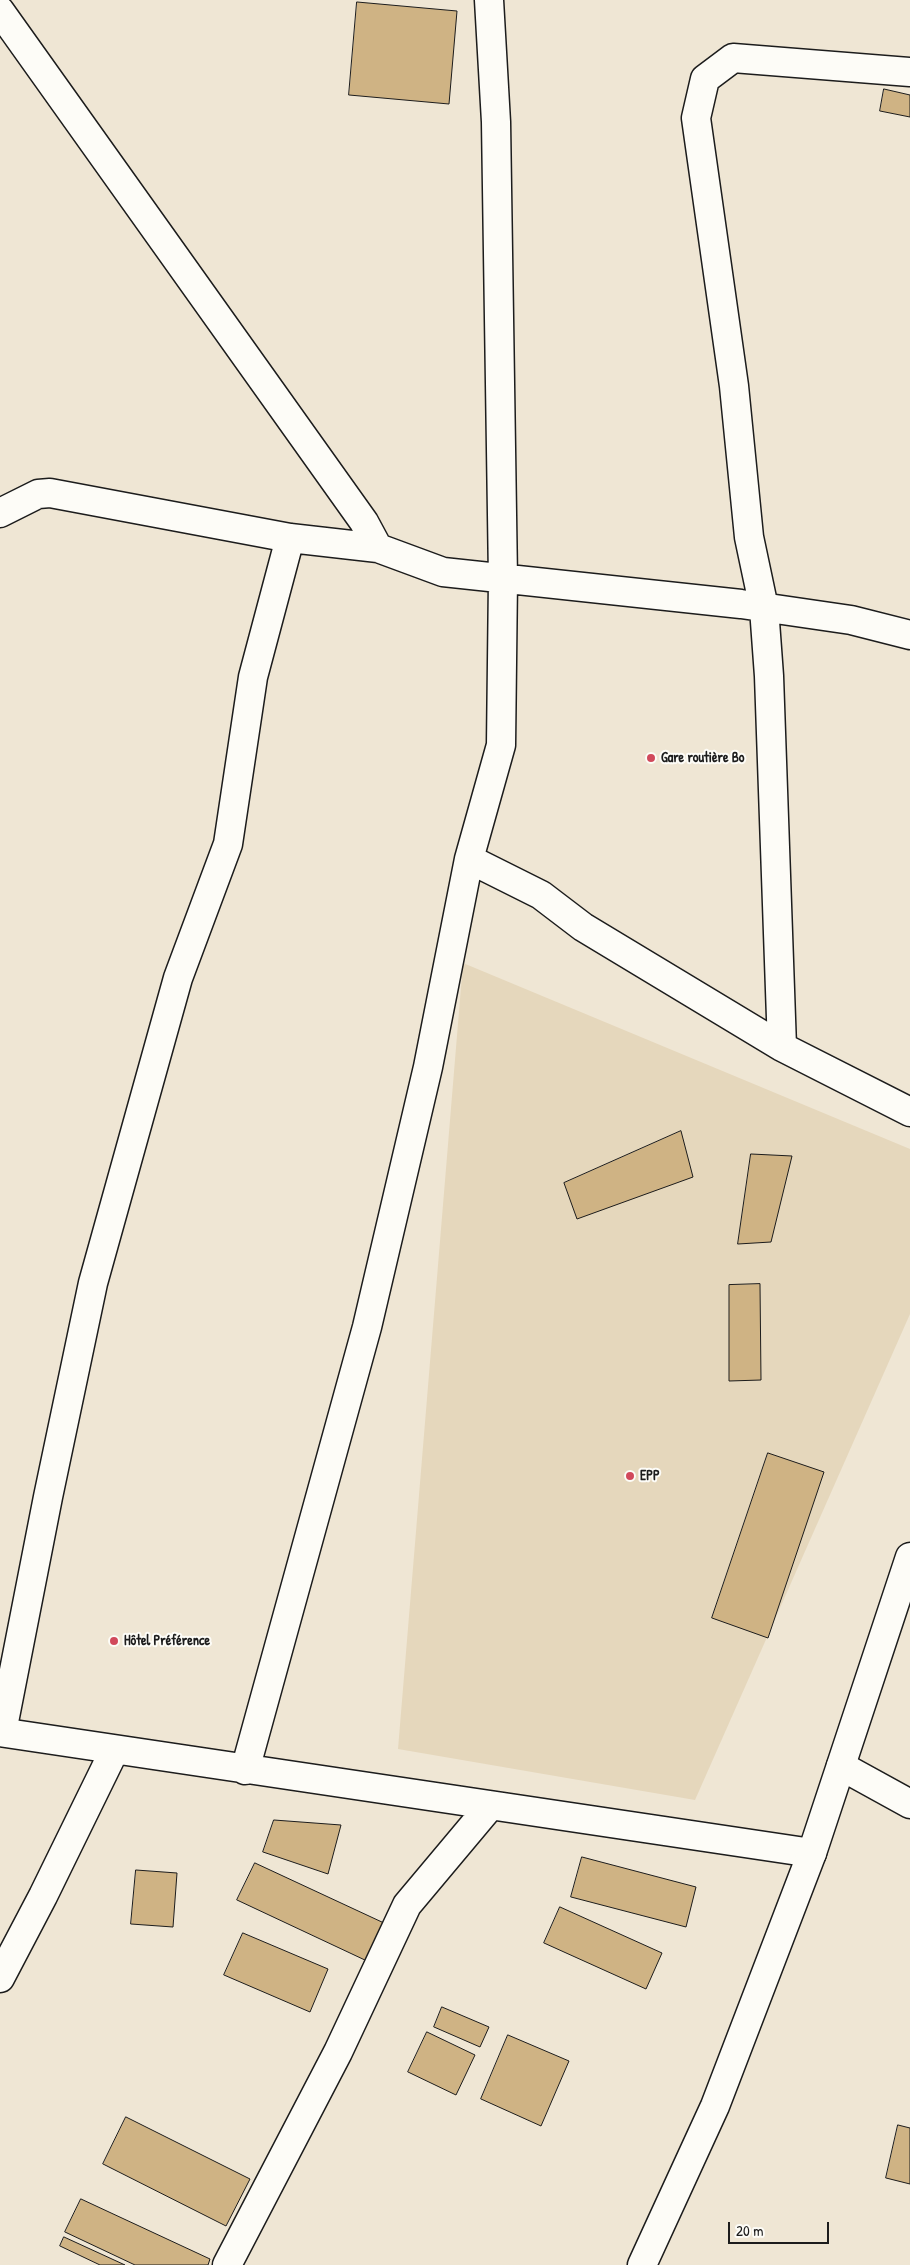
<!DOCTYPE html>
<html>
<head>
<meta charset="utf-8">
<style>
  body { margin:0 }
  #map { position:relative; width:910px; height:2265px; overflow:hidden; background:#efe6d4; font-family:"Patrick Hand",sans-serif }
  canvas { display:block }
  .scale { position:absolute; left:728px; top:2222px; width:101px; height:22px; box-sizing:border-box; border:2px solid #1c1c1c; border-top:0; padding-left:6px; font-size:15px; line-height:18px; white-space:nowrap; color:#1c1c1c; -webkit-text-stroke:4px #fdfcf7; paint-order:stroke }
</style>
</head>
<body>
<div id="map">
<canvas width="910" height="2265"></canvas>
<div class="scale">20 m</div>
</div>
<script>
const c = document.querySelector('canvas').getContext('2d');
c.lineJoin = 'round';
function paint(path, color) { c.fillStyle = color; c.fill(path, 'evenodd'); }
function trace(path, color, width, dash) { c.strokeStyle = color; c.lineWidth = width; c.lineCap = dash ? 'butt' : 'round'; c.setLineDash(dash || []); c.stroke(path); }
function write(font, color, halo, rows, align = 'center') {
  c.font = font + ' "Patrick Hand",sans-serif'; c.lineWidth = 4; c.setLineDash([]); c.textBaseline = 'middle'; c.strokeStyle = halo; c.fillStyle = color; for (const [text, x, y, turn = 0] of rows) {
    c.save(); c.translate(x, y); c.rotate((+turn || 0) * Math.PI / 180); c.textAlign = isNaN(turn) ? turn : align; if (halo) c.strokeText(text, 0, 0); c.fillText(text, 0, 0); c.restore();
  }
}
paint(new Path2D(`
  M463 963 910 1149V1314L695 1800 398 1749Z`), '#e5d7bc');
const building = new Path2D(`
  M357 2 457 11 449 104 349 95Z
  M884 89 910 95V117L880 111Z
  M681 1131 693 1177 577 1219 564 1183Z
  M751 1154 792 1156 771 1242 738 1244Z
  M760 1284 761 1380 729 1381V1285Z
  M768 1453 824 1472 768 1638 712 1618Z
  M274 1820 341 1825 328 1874 263 1852Z
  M582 1857 696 1887 686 1927 571 1897Z
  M255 1863 384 1923 367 1961 237 1900Z
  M136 1870 177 1873 173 1927 131 1924Z
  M560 1907 662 1953 646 1989 544 1943Z
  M243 1933 328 1969 310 2012 224 1975Z
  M442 2007 489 2027 480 2047 434 2027Z
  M427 2032 475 2055 456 2095 408 2072Z
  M508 2035 569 2061 541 2126 481 2099Z
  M126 2117 250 2179 226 2226 103 2164Z
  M898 2125 910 2128V2184L886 2178Z
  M81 2199 210 2259 208 2265H135L65 2232Z
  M64 2237 125 2265H100L60 2246Z`);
paint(building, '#cfb384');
trace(building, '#1c1c1c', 1);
const minor = new Path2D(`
  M0 11 364 522 378 548 443 572 741 604 851 620 910 635
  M0 513 38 494 50 493 290 538 378 548
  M469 859 541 895 583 927 782 1047 910 1112
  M782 1047 769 676 764 608 749 537 734 386 696 118 705 79 733 58 910 72
  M0 1732 812 1853
  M2 1732 48 1497 93 1283 178 978 228 844 253 677 290 538
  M841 1766 910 1804
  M245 1770 367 1327 428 1067 469 859 501 745 503 579 496 122 489 0
  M0 1978 43 1896 114 1751
  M227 2265 338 2052 407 1905 490 1806`);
const major = new Path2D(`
  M642 2265 715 2106 812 1853 910 1557`);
trace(minor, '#1c1c1c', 31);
trace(major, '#1c1c1c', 31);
trace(minor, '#fdfcf7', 28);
trace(major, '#fdfcf7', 28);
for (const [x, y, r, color] of [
  [651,758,5,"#d1495b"],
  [630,1476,5,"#d1495b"],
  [114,1641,5,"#d1495b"]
]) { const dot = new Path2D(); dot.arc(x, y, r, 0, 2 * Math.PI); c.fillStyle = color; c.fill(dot); trace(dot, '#fdfcf7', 2); }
write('bold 14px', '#1c1c1c', '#fdfcf7', [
  ["Gare routière Bo",661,758],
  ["EPP",640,1476],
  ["Hôtel Préférence",124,1641]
], 'left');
</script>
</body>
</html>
